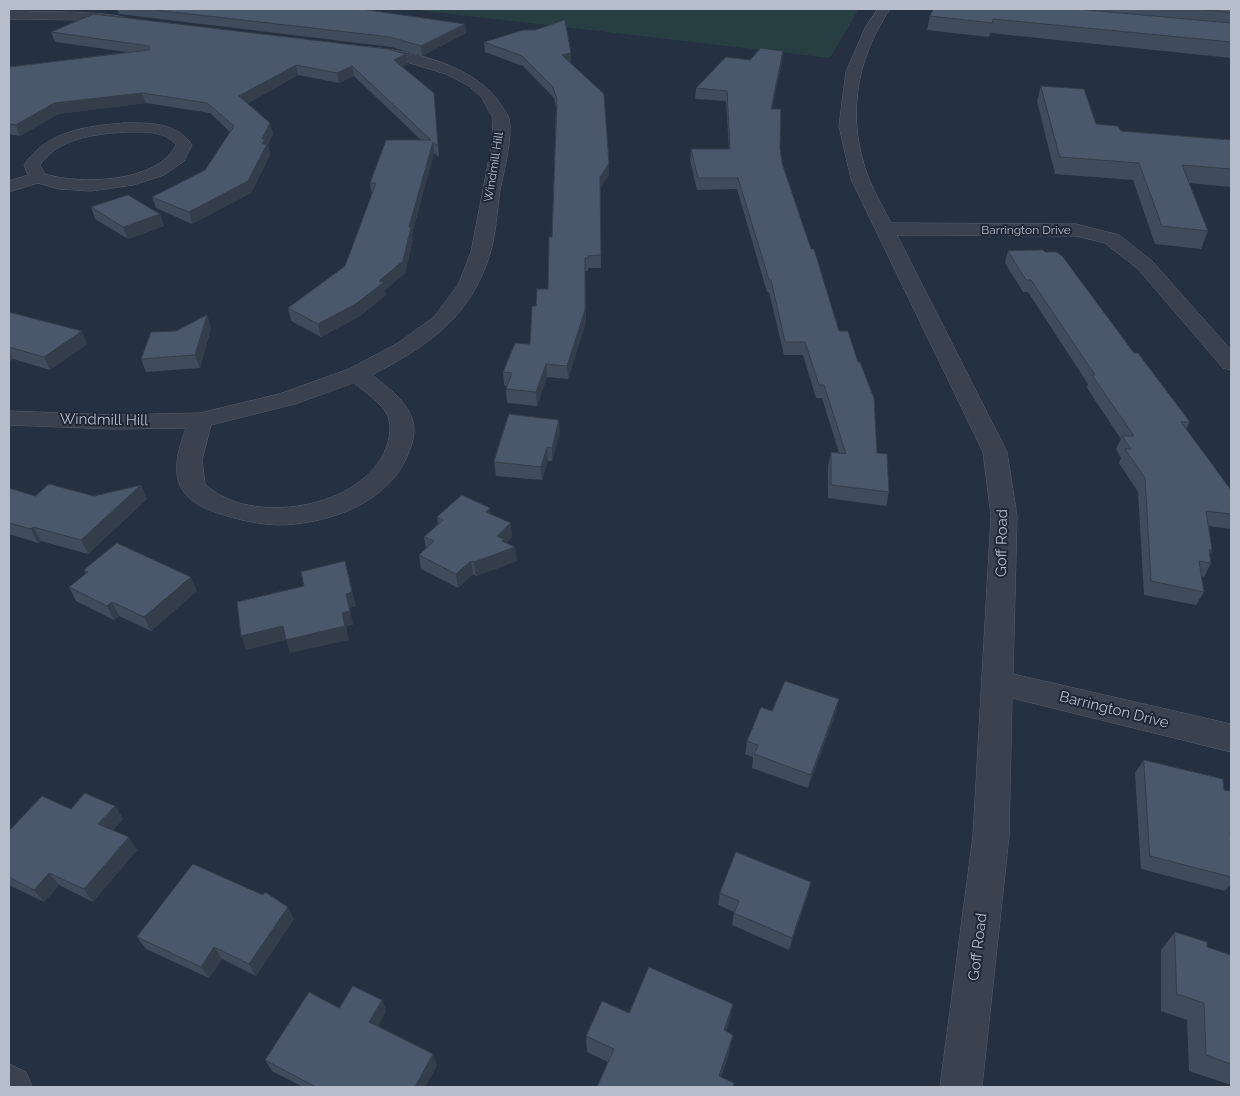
<!DOCTYPE html>
<html>
<head>
<meta charset="utf-8">
<style>
  body { margin:0 }
  #map { position:relative; width:1240px; height:1096px; overflow:hidden; background:#253041; font-family:Raleway,sans-serif }
  canvas { display:block }
  .frame { position:absolute; inset:0; border:10px solid #b6becb; pointer-events:none }
</style>
</head>
<body>
<div id="map">
<canvas width="1240" height="1096"></canvas>
<div class="frame"></div>
</div>
<script>
const c = document.querySelector('canvas').getContext('2d');
c.lineJoin = 'round';
function paint(path, color) { c.fillStyle = color; c.fill(path, 'evenodd'); }
function trace(path, color, width, dash) { c.strokeStyle = color; c.lineWidth = width; c.lineCap = dash ? 'butt' : 'round'; c.setLineDash(dash || []); c.stroke(path); }
function write(font, color, halo, rows, align = 'center') {
  c.font = font + ' Raleway,sans-serif'; c.lineWidth = 4; c.setLineDash([]); c.textBaseline = 'middle'; c.strokeStyle = halo; c.fillStyle = color; for (const [text, x, y, turn = 0] of rows) {
    c.save(); c.translate(x, y); c.rotate((+turn || 0) * Math.PI / 180); c.textAlign = isNaN(turn) ? turn : align; if (halo) c.strokeText(text, 0, 0); c.fillText(text, 0, 0); c.restore();
  }
}
paint(new Path2D(`
  M408 9H859L830 58Z`), '#273e42');
const minor = new Path2D(`
  M878 9H890C855 61 846 120 869 179 875 194 884 209 891 223L1076 224 1119 235 1152 261 1231 350V370L1223 368 1138 269 1105 243 1076 236 897 235 1007 452 1017 516 1013 674 1231 724V752L1012 698 1009 836 982 1087H940L973 836 991 516 983 452 851 179 839 126 846 72 865 28Z
  M9 11C29 12 122 10 132 21L126 25 84 20 9 19Z
  M370 47C413 51 477 66 501 105 503 109 508 114 509 118 513 137 504 171 500 190 497 211 496 234 490 254 470 318 429 345 372 375 386 386 404 399 411 416 416 426 414 439 410 449 394 497 342 519 295 524 271 527 247 522 224 515 207 510 186 502 179 483 173 465 180 445 186 428L114 429 9 425V411L114 415 200 413 279 394 349 369 398 343 434 317 458 285 471 252 492 143 493 118 482 98 469 86 446 74 390 57 365 54 363 51 365 48ZM354 383C365 392 380 402 387 414 392 424 390 438 386 448 364 508 250 528 205 484L202 460 211 425 295 404Z
  M125 123C151 123 176 122 192 145L184 161 164 175 133 185 91 191 59 189 38 183 9 192V181L28 175 24 165C47 131 86 126 125 123ZM125 132C142 132 165 130 176 145 158 183 80 185 45 174L40 165C58 138 95 134 125 132Z
  M9 1064 26 1072 32 1087H9Z`);
trace(minor, '#57606e', 1);
paint(minor, '#3a4250');
paint(new Path2D(`
  M117 9H361L465 24 466 33 422 56 391 47 119 14Z
  M934 9H1231V58L990 33 989 37 927 30 930 16Z
  M51 32 406 54 407 64 402 67 435 104 439 157 434 153 412 234 413 239 405 273 385 290 386 295 360 316 321 337 291 321 288 308 345 266 372 194 370 183 421 140 354 76 339 83 298 75 247 104 270 123 273 134 268 144 270 155 251 193 192 224 156 208 152 197 205 170 230 132 210 113 146 103 58 114 20 136 9 134V67L127 52 55 42Z
  M484 42 571 63 609 163V174L600 189 601 268H588V271H585L586 322 568 379 547 377 537 406 507 403 506 389 507 386 504 385 503 372 530 344 536 306 548 289 552 237 556 107 554 98 523 66 485 52Z
  M750 60 782 61 772 109 782 163 839 331 889 492 886 506 828 498V466L831 452 839 453 822 398H816L803 355H784L769 292H767L737 189 697 190 690 160 691 149H729L726 101 695 99 696 88Z
  M1041 86 1096 124 1121 131 1231 140V187L1189 183 1208 231 1201 249 1155 244 1133 180 1055 174 1037 101Z
  M91 207 160 214 164 226 128 239 95 219Z
  M1008 251 1134 353 1190 422 1186 429 1231 490V529L1209 526 1212 550 1210 554 1211 563 1204 577 1201 576 1204 592 1196 605 1144 595 1138 492 1119 463 1121 458 1116 449 1121 439 1087 388 1088 384 1028 292H1023L1005 263Z
  M9 310 10 313 87 344 50 370 13 359 9 362Z
  M207 315 211 328 200 368 146 372 141 359 176 331Z
  M560 433 552 461H548L542 480 496 476 494 462Z
  M141 485 147 499 88 554 41 541 38 543 9 534V488L35 496H94Z
  M490 514 512 537 506 543 517 561 476 576 473 574 458 588 421 569 419 555 426 548 424 537 438 524 437 517Z
  M84 570 197 591 151 631 119 616 114 620 76 601 69 587 86 574Z
  M772 711 836 712 808 788 752 768 753 757 745 754 747 741Z
  M1144 760 1224 790 1231 791V884L1225 891 1141 869 1135 773Z
  M115 806 123 819 113 830 137 850 93 902 59 885 44 902 9 885V831L71 809Z
  M720 893 808 894 789 950 732 925 734 912 718 905Z
  M294 919 256 976 222 959 209 978 146 949 137 937Z
  M1175 932 1207 947 1231 955V1085L1189 1071 1187 1020 1161 1011V950Z
  M382 1000 386 1011 378 1026 437 1065 425 1087H303L272 1071 265 1060 339 1008Z
  M629 1013 730 1020 726 1031 730 1050 721 1077 734 1083 733 1087H597L608 1062 587 1052 586 1036Z`), '#404b5b');
paint(new Path2D(`
  M465 24 466 33 422 56 421 46Z
  M783 51 782 61 770 119 771 109Z
  M571 53V63L562 55Z
  M406 54 407 64 396 70 394 60Z
  M296 65 298 75 241 107 239 96Z
  M352 66 354 76 339 83 337 73Z
  M142 93 146 103 58 114 20 136 16 125 54 103Z
  M270 123 273 134 268 144 270 155 251 193 192 224 189 212 262 139Z
  M433 142 434 153 412 234 413 239 405 273 385 290 386 295 360 316 321 337 318 324 379 281 409 227Z
  M609 163V174L600 189 601 268 600 177Z
  M160 214 164 226 128 239 123 227Z
  M585 271 586 322 568 379 567 366Z
  M207 315 211 328 200 368 195 355Z
  M82 331 87 344 50 370 44 357Z
  M9 350 13 359 9 362Z
  M546 364 547 377 537 406 536 392Z
  M559 420 560 433 552 461V448Z
  M547 447 548 461 542 480 541 467Z
  M141 485 147 499 88 554 81 540Z
  M490 508 491 522 486 512Z
  M511 523 512 537 504 545 515 547 517 561 476 576 474 562 497 536Z
  M33 527 41 541 38 543 31 529Z
  M345 561 356 606 350 608 353 625 346 626 349 640 290 653 286 640 246 650 241 636 283 626 342 613 346 594Z
  M471 561 473 574 458 588 456 574Z
  M191 577 197 591 151 631 144 617Z
  M112 602 119 616 114 620 107 606Z
  M839 699 836 712 808 788 811 775Z
  M115 806 123 819 107 837 98 824Z
  M129 837 137 850 93 902 84 889Z
  M49 873 59 885 44 902 34 890Z
  M811 882 808 894 789 950 792 938Z
  M288 907 294 919 256 976 249 964Z
  M214 947 222 959 209 978 201 967Z
  M382 1000 386 1011 374 1033 369 1022Z
  M733 1004 730 1020 721 1046 724 1030Z
  M733 1035 730 1050 717 1087 719 1076Z
  M433 1054 437 1065 425 1087H415Z`), '#343d4a');
const building = new Path2D(`
  M147 9H361L465 24 421 46 390 37Z
  M934 9H1077L1231 23V42L993 19 992 23 930 16Z
  M1195 9H1231V12Z
  M94 14 388 49 406 54 394 60 434 93 438 146 433 142 409 227H411L403 261 379 281 384 282 357 303 318 324 288 308 345 266 376 183H370L386 140H431L352 66 337 73 296 65 239 96 270 123 262 139H265L262 144H267L248 181 189 212 152 197 205 170 234 126 207 103 142 93 54 103 16 125 9 124V67L149 50V46L51 32Z
  M565 20 571 53 562 55 604 94 609 163 600 177 601 255 588 256V258H585V310L567 366 546 364 536 392 506 389 512 373 503 372 515 343 530 344 532 306H536L537 289H548L549 237H552L557 99 553 87 522 56 484 42 523 30H535Z
  M761 48 783 51 771 109H781L780 148 782 163 811 249H814L839 331H848L858 362H860L874 398 877 453 887 454 889 492 831 485V452L846 454 824 385H819L805 342H785L771 280H769L738 178H698L691 149H730L727 91 696 88 726 57 750 60Z
  M1041 86 1084 89 1096 124 1118 126 1121 131 1231 140V169L1182 165 1208 231 1162 226 1139 163 1060 157Z
  M128 195 160 214 123 227 91 207Z
  M1043 250 1045 252H1057L1063 257 1134 353H1138L1190 422H1181L1231 490V514L1206 511 1212 550H1209L1211 563 1199 561 1204 592 1151 581 1145 478 1125 449H1131L1122 436H1134L1092 375H1095L1031 280H1026L1008 251Z
  M9 312 82 331 44 357 9 347Z
  M207 315 195 355 141 359 151 332 176 331Z
  M509 414 559 420 552 448 547 447 541 467 494 462Z
  M49 484 94 496 141 485 81 540 33 527 31 529 9 523V488L35 496Z
  M462 495 490 508 486 512 511 523 497 536 504 539 502 541 515 547 474 562 471 561 456 574 419 555 434 541 424 537 443 520 437 517Z
  M117 543 191 577 144 617 112 602 107 606 69 587 88 572 84 570Z
  M345 561 352 592 346 594 350 611 342 613 345 626 286 640 283 626 241 636 237 602 304 586 301 572Z
  M785 681 839 699 811 775 754 754 758 745 747 741 761 707 772 711Z
  M1144 760 1223 779 1224 790 1231 791V832H1230L1231 841V877L1150 856Z
  M85 793 115 806 98 824 129 837 84 889 49 873 34 890 9 877V831L42 796 71 809Z
  M736 852 811 882 792 938 734 913 739 901 720 893Z
  M193 864 263 895 265 892 288 907 249 964 214 947 201 967 137 937Z
  M1175 932 1207 942V947L1231 955V1064L1206 1055 1204 1003 1177 994Z
  M649 967 733 1004 724 1030 733 1035 719 1076 734 1083 733 1087H597L614 1049 586 1036 602 1001 629 1013Z
  M353 986 382 1000 369 1022 433 1054 415 1087H316L265 1060 309 992 339 1008Z`);
paint(building, '#4b576a');
trace(building, '#343d4a', 1);
write('12px', '#b6becb', '#1e2736', [
  ["Windmill Hill",494,167,-81],
  ["Barrington Drive",1026,230]
]);
write('15px', '#b6becb', '#1e2736', [
  ["Windmill Hill",104,420,1],
  ["Goff Road",1002,543,-89],
  ["Barrington Drive",1114,710,14],
  ["Goff Road",978,947,-83]
]);
</script>
</body>
</html>
